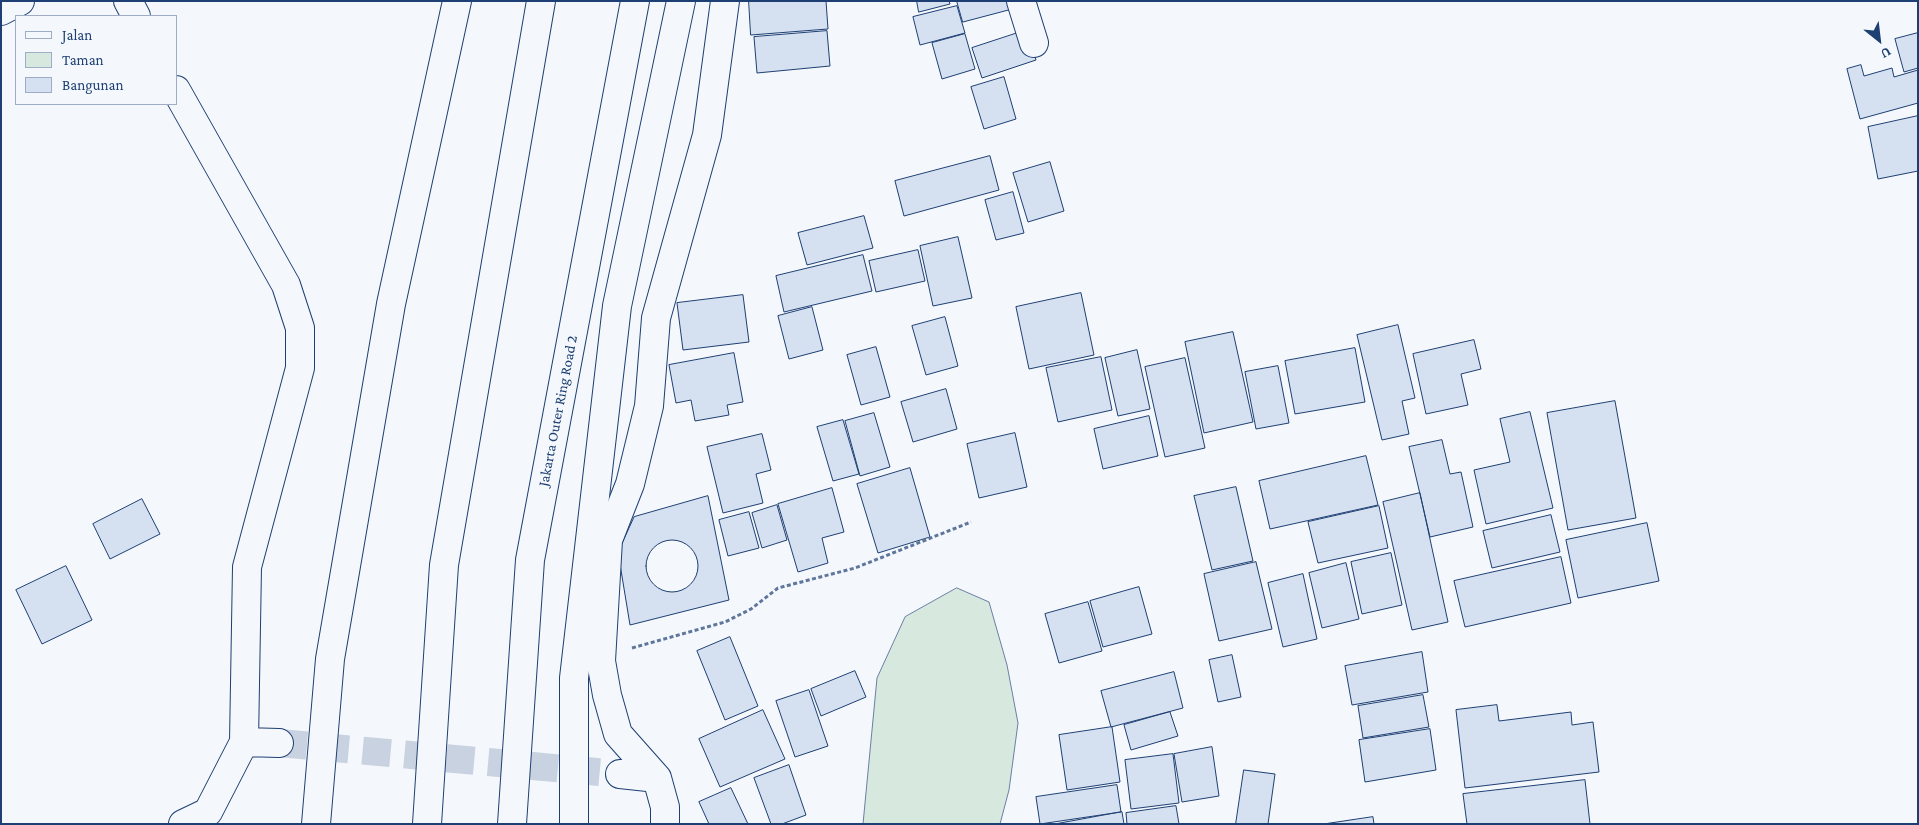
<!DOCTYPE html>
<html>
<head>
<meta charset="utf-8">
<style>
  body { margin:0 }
  #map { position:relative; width:1919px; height:825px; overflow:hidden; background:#f4f7fb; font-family:"Crimson Pro",serif }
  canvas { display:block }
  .frame { position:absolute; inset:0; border:2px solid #1d3f73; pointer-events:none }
  .legend { position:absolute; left:15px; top:15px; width:162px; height:90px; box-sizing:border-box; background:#f4f7fb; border:1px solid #9eadc5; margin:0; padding:6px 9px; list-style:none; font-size:15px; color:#1d3f73 }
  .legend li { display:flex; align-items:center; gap:10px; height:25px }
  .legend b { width:25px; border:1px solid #9eadc5 }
  .north { position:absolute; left:1854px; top:15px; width:50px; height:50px; -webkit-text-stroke:4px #f4f7fb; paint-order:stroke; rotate:151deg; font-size:14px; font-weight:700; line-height:20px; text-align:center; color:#1d3f73 }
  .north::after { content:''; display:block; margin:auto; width:18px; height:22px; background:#1d3f73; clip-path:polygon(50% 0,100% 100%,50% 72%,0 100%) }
</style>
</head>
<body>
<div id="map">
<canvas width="1919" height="825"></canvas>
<div class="frame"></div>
<ul class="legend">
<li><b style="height:6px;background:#f4f7fb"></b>Jalan</li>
<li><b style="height:14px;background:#d7e8df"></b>Taman</li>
<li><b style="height:14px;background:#d5e0f0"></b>Bangunan</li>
</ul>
<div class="north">U</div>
</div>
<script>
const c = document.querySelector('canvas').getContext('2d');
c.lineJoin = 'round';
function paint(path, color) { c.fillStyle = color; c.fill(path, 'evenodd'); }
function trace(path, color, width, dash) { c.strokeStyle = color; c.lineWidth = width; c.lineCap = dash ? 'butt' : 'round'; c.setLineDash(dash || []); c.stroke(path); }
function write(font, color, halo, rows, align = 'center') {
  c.font = font + ' "Crimson Pro",serif'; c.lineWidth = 4; c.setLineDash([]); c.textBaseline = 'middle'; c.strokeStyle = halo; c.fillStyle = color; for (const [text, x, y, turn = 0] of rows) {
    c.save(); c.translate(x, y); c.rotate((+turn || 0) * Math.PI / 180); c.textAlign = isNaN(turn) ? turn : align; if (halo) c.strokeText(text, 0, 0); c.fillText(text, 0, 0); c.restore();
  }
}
const green = new Path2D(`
  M957 588 989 602 1007 665 1018 723 1009 790 1000 824H863L877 678 905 617Z`);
paint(green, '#d7e8df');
trace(green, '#687fa3', 1);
const building = new Path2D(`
  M749 1H826L828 29 751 35Z
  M917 1H949L950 4 919 12Z
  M957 1H1014L1016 8 963 22Z
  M957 6 965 33 920 45 913 17Z
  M1027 30 1036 60 982 78 972 48Z
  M827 31 830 66 757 73 754 37Z
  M1918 33V68L1904 72 1895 39Z
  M965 34 975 69 942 79 932 43Z
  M1861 65 1864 76 1892 68 1894 77 1918 70V103L1860 119 1847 69Z
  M1004 77 1016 119 984 129 971 87Z
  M1918 116V171L1878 179 1868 127Z
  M990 156 999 190 904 216 895 181Z
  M1050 162 1064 211 1028 222 1013 173Z
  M1013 192 1024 233 996 240 985 200Z
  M864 216 873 248 807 265 798 233Z
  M958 237 972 298 933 306 920 246Z
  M918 250 925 281 876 292 869 261Z
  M863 255 872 291 784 312 776 276Z
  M1081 293 1094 355 1029 369 1016 307Z
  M743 295 749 342 683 350 677 303Z
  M812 307 823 350 789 359 778 316Z
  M945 317 958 366 926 375 912 326Z
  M1398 325 1415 398 1402 401 1409 434 1382 440 1357 335Z
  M1233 332 1253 422 1204 433 1185 342Z
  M1474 340 1481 369 1461 374 1468 405 1426 414 1413 354Z
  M876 347 890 397 861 405 847 355Z
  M1355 348 1365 402 1295 414 1285 361Z
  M1137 350 1150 409 1118 416 1105 358Z
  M734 353 743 402 727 405 729 415 695 421 691 400 676 403 669 365Z
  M1101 357 1112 410 1058 422 1046 368Z
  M1185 358 1205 448 1165 457 1145 367Z
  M1278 366 1289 423 1256 429 1245 372Z
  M946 389 957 429 913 442 901 402Z
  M1615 401 1636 518 1568 530 1547 413Z
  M1530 412 1553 508 1486 524 1474 470 1510 462 1500 419Z
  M874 413 890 467 860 476 845 421Z
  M1149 416 1158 456 1103 469 1094 429Z
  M843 420 859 474 833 481 817 427Z
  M1015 433 1027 487 979 498 967 444Z
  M762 434 771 470 756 474 763 503 723 513 707 447Z
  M1442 440 1450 474 1461 472 1473 527 1430 537 1409 447Z
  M1366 456 1378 505 1270 529 1259 481Z
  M910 468 930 537 878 553 857 484Z
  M1236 487 1253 561 1212 570 1194 496Z
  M832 488 844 532 822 538 828 563 798 572 778 504Z
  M1420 493 1448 622 1412 630 1383 502Z
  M708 496 729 600 630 625 618 552 634 517Z
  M142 499 160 534 110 559 93 524Z
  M777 505 787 540 762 548 752 513Z
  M1379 506 1388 548 1318 563 1308 522Z
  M749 512 759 548 728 556 719 520Z
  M1551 515 1560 552 1492 568 1483 531Z
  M1647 523 1659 581 1578 598 1566 540Z
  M646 566a26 26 0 1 1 52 0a26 26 0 1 1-52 0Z
  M1391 553 1402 605 1362 614 1351 562Z
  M1561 557 1571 603 1465 627 1454 581Z
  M1256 562 1272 629 1219 641 1204 574Z
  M1346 563 1359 619 1322 628 1309 573Z
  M66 566 92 620 42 644 16 590Z
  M1303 574 1317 639 1283 647 1268 583Z
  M1139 587 1152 634 1103 647 1090 601Z
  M1088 602 1102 651 1059 663 1045 614Z
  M730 637 758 706 725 720 697 651Z
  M1422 652 1428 692 1352 705 1345 666Z
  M1232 655 1241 697 1218 702 1209 660Z
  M855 671 866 697 821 716 811 689Z
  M1174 672 1183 708 1111 727 1101 691Z
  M809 690 828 746 795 757 776 701Z
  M1423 695 1429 727 1363 738 1358 706Z
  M1497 705 1499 721 1571 712 1572 725 1593 722 1599 772 1465 788 1456 710Z
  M763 710 785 759 720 787 699 739Z
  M1170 712 1178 736 1131 750 1124 725Z
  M1112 727 1120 782 1067 790 1059 735Z
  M1430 729 1436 770 1365 782 1359 740Z
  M1212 747 1219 796 1182 802 1174 754Z
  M1173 754 1179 803 1131 809 1125 760Z
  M789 765 806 815 782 824H771L754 778Z
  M1244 770 1275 774 1268 824H1236Z
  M1585 780 1590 824H1467L1463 794Z
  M1117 785 1121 812 1040 824 1036 797Z
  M731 788 748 824H709L699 802Z
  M1176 806 1179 824H1127L1126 813Z
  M1122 812 1124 824H1055Z
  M1373 817 1374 824H1324Z`);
paint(building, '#d5e0f0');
trace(building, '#1d3f73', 1);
trace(new Path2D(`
  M279 743 620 774`), '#c9d2e0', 28, [28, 14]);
const street = new Path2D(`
  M128 1 136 16
  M1021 1 1034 43
  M1 11 20 1
  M176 90 286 285 300 328V368L247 567 244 742 208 812 183 824
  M244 742 279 743
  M620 774 657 778
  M665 824V807L657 778 618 734 607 695 601 661 608 540 630 484 649 406 656 318 707 135 725 1`);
const highway = new Path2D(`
  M316 824 330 659 391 304 457 1
  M427 824 444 565 541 1
  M512 824 530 560 635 1
  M574 824V678L617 306 681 1`);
trace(street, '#1d3f73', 30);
trace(highway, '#1d3f73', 30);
trace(new Path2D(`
  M632 648 725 622 751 609 778 588 855 568 971 522`), '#5e769c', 3, [4, 2.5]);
trace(street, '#f4f7fb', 28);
trace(highway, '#f4f7fb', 28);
write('15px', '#1d3f73', '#f4f7fb', [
  ["Jakarta Outer Ring Road 2",558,411,-79]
]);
</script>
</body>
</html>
